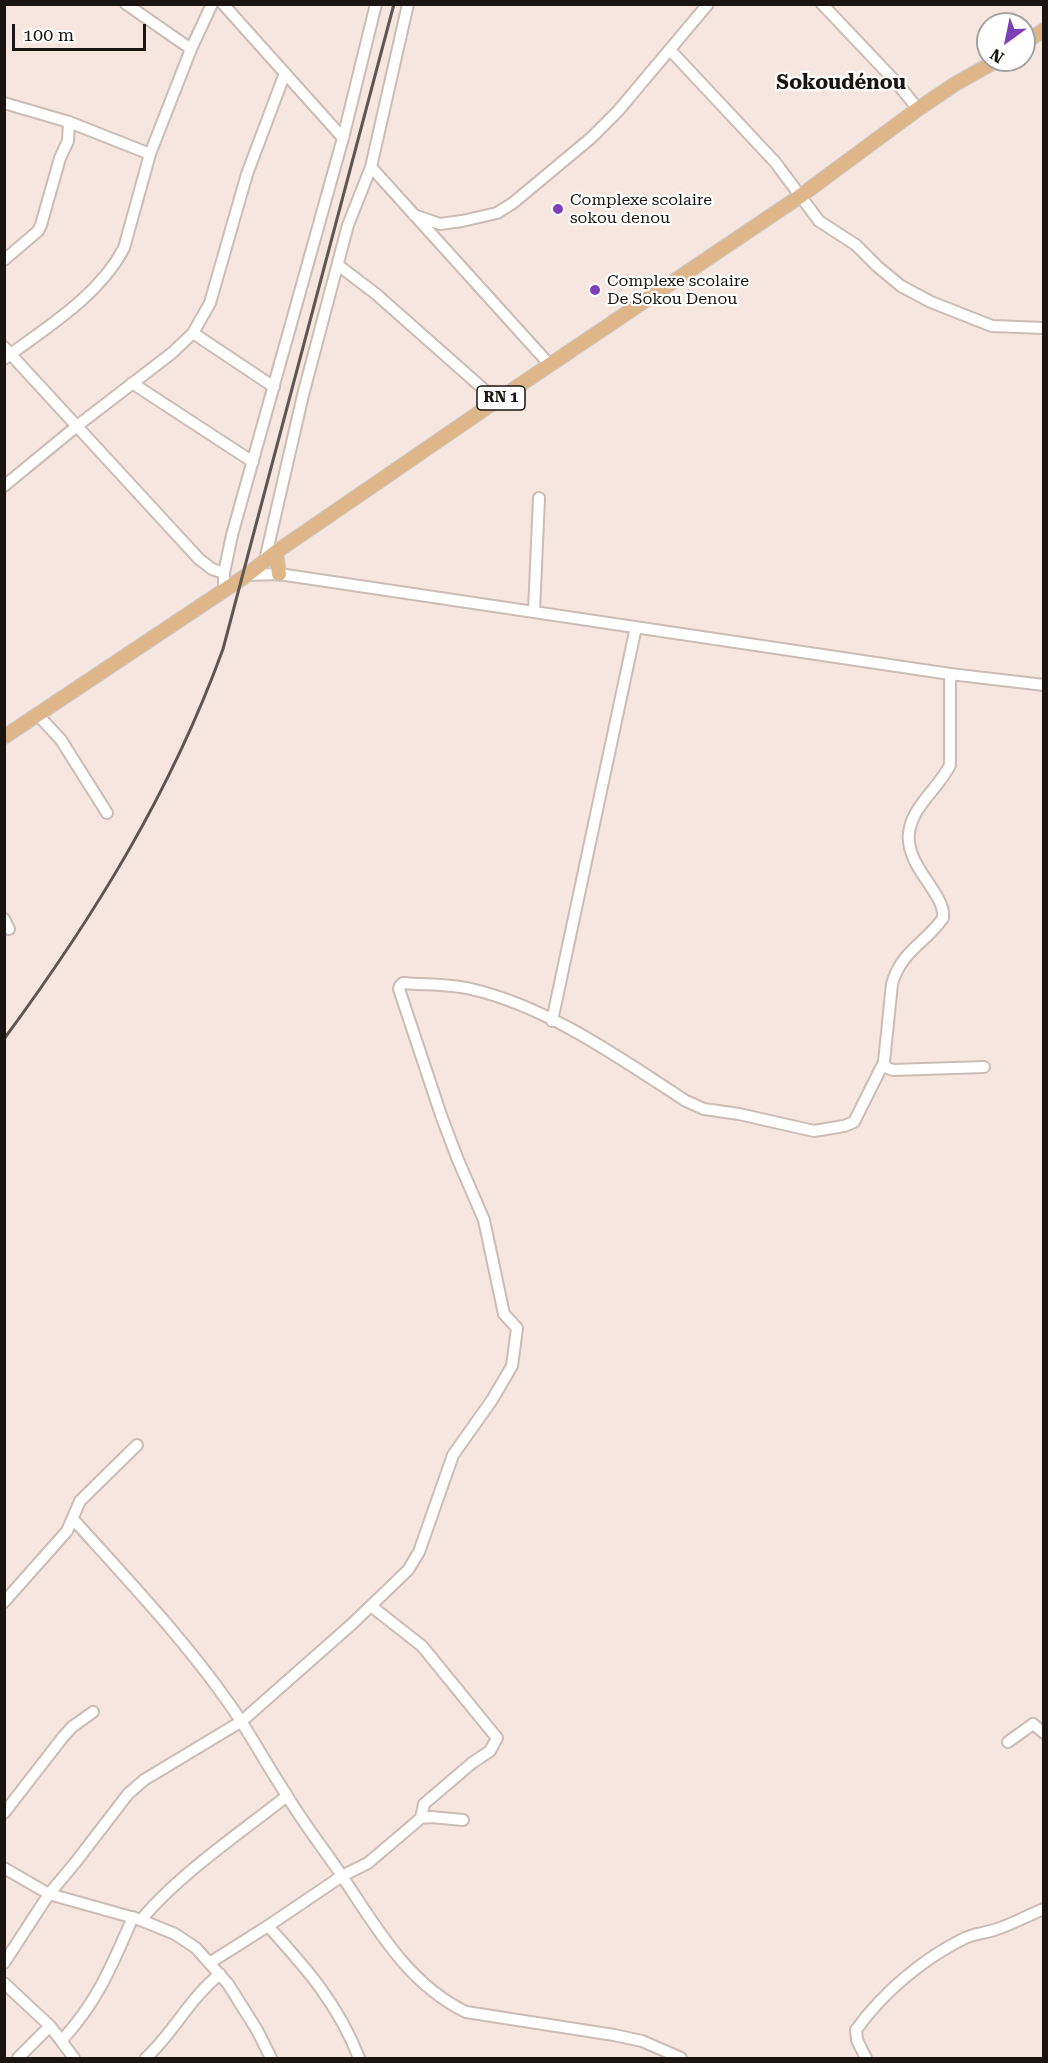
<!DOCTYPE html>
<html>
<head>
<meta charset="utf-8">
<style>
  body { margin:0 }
  #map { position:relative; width:1048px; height:2063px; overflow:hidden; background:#f6e6df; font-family:"Roboto Serif",serif }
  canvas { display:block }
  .frame { position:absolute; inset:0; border:6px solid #1a1513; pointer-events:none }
  .north { position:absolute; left:976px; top:12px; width:60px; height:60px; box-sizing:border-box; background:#fff; border:2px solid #a3a1a1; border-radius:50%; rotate:213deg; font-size:16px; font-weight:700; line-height:24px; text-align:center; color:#1a1513 }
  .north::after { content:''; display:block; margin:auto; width:21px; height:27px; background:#7d40b6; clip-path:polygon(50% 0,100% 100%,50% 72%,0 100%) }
  .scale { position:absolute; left:12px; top:24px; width:134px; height:27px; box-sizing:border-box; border:3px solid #1a1513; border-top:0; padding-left:8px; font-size:18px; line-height:21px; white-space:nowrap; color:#1a1513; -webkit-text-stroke:4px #fff; paint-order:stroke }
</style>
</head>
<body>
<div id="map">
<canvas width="1048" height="2063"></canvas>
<div class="frame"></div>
<div class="north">N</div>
<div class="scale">100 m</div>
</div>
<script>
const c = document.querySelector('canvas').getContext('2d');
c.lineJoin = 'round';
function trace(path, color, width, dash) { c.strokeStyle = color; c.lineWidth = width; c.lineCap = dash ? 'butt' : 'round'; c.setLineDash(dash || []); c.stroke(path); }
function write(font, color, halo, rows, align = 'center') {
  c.font = font + ' "Roboto Serif",serif'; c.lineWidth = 4.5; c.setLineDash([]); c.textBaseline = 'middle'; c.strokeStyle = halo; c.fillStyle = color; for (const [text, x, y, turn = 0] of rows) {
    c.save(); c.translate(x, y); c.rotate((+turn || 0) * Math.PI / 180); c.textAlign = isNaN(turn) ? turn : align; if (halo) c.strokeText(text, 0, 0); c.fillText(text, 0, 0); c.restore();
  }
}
const minor = new Path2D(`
  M126 4 191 49
  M223 4 343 138
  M822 4 896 82 918 109
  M671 51 775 162 819 221 856 245 878 267 901 286 931 302 992 326 1044 328
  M4 103 69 122 150 154
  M371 167 550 365
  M414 215 440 224 462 221 497 213 513 203 591 138 618 111 708 4
  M4 260 38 231 41 225 60 158 68 141 69 122
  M338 265 376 294 497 401
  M193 333 274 387
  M4 347 199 559 212 569 224 573
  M4 359C47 327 99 296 124 248L150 154 191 49 212 4
  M132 383 253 462
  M4 486 77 426 172 353 193 333 210 303 247 174 285 73
  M265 560 303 395 348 225 371 167 408 4
  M247 575 279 574 950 674 1044 685
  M224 590V573L232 535 343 138 376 4
  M534 611 539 498
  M950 674V765C939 788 912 806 909 833 905 867 946 893 943 918 926 943 901 951 892 984L884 1062 885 1067 893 1070 984 1067
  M38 715 61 740 107 813
  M4 919 9 929
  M552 1021 636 627
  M73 1519C126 1578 182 1637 228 1702 249 1731 266 1764 286 1794 303 1823 324 1849 342 1876 376 1927 408 1984 466 2012L614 2035 642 2041 681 2058
  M4 1602 67 1531 80 1501 137 1445
  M1008 1742 1033 1724 1044 1733
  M4 1813 63 1737 72 1727 93 1712
  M421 1818 431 1817 463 1820
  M4 1868 49 1894 138 1919 175 1934 196 1948 228 1984 257 2030 271 2058
  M141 1920C178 1875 240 1833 287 1796
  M268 1926C307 1969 338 2004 359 2058
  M211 1962 268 1926 342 1876 368 1863 421 1818 424 1804 472 1763 490 1751 497 1738 422 1646 371 1606
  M4 1963 49 1894 75 1863 128 1794 144 1780 242 1721 352 1624 408 1570 419 1552 453 1455 492 1400 512 1366 517 1328 504 1314 484 1220 458 1160 442 1118 399 989 400 986 403 983C425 985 450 984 471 989 549 1007 621 1059 686 1101L704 1109 739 1114 814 1131 844 1126 854 1122 884 1062
  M4 1983 50 2026 74 2058
  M62 2040C98 2001 112 1965 133 1917
  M18 2058 50 2026
  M146 2058C174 2032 189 1999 220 1974
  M866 2058 857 2040 856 2030C883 1992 924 1958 965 1938 975 1933 987 1933 997 1929 1013 1924 1028 1915 1044 1909`);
const major = new Path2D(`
  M1024 43 1044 30
  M276 552 279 574
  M4 737 247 575 276 552 502 397 799 197 918 109 955 84 998 60`);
trace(minor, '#cbbcb5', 14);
trace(major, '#cdcccb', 16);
trace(minor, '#fff', 10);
trace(major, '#deb689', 14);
trace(new Path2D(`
  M4 1039C94 917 171 792 223 649L394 4`), '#5f5653', 3);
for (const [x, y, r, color] of [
  [558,209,6,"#7d40b6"],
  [595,290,6,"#7d40b6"]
]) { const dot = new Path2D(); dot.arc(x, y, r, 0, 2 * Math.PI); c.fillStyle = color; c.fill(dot); trace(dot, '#fff', 2); }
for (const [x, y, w] of [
  [501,398,48]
]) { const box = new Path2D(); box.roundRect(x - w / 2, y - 12, w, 24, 4.5); c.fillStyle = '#fff'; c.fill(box); trace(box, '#1a1513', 1.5); }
write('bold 15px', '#1a1513', null, [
  ["RN 1",501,398]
]);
write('16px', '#1a1513', '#fff', [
  ["Complexe scolaire",570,200],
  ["sokou denou",570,218],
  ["Complexe scolaire",607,281],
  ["De Sokou Denou",607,299]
], 'left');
write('bold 20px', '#1a1513', '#fff', [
  ["Sokoudénou",841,83]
]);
</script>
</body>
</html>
